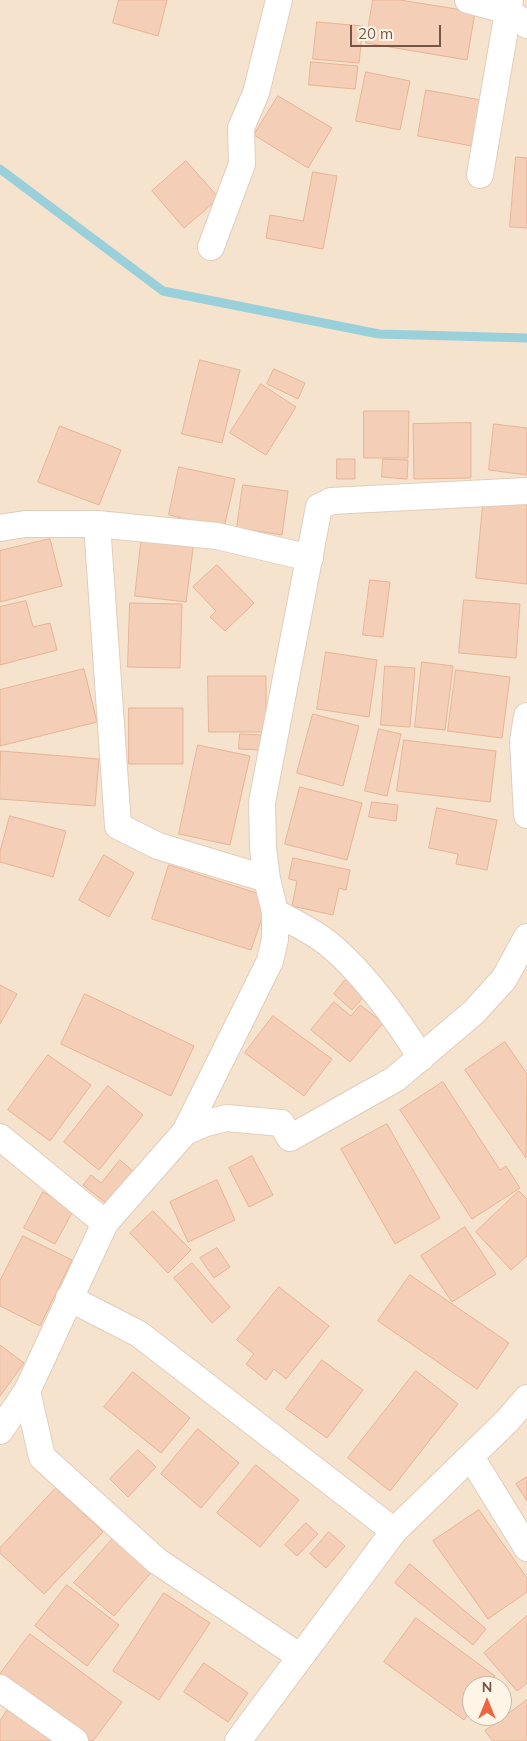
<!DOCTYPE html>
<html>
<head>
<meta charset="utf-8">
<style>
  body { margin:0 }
  #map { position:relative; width:527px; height:1741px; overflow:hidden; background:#fdf1e0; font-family:Mulish,sans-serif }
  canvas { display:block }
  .north { position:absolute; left:462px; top:1676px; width:50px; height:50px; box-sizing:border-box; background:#fff5e7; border:1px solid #c8b5a7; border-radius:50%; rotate:0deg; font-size:14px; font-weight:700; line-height:20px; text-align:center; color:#755646 }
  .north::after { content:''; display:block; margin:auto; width:18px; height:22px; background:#ed643f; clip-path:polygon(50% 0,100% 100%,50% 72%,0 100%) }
  .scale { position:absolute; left:350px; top:25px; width:91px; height:22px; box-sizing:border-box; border:2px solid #755646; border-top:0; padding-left:6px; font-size:15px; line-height:18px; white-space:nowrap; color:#755646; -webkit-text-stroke:4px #fff5e7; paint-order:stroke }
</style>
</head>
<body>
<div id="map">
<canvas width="527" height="1741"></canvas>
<div class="north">N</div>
<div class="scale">20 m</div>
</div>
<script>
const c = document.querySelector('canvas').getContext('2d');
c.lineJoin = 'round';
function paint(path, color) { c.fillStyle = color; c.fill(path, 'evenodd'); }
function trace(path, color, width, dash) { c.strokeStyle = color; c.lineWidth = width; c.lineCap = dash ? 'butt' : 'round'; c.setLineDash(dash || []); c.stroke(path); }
paint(new Path2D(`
  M0 0H527V1741H0ZM472 1686H502V1716H472Z`), '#f5e3ce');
trace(new Path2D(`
  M0 169 163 291 379 334 527 338`), '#9ad0d9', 9);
const building = new Path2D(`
  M119 0H167L158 36 113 23Z
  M373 0H400L475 12 467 60 366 43Z
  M317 22 363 26 359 63 313 59Z
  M311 62 358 66 355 89 309 85Z
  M366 72 410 81 400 130 356 121Z
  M426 90 481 100 472 146 418 136Z
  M278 96 332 128 308 168 254 135Z
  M516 157 527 158V228L510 227Z
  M186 161 219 198 184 228 152 191Z
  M313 172 337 176 323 249 266 238 270 215 303 221Z
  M200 360 240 370 222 443 182 434Z
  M274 369 305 383 298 399 267 384Z
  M261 384 296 407 266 455 230 433Z
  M364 411H409L408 458H364Z
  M471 423V478L414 479 413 424Z
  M494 424 527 428V475L489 470Z
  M60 426 121 450 99 505 38 482Z
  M337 459H355V479H337Z
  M383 459 408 460 407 479 382 477Z
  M179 467 235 479 224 528 169 515Z
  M243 485 288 491 282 535 237 528Z
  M484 496 527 500V584L476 578Z
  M142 535 194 541 186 602 135 596Z
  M50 539 62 586 0 602V551Z
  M217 565 254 603 225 631 210 617 216 611 193 587Z
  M370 580 390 582 383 637 363 635Z
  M464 600 520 604 516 658 459 653Z
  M26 601 33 627 50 623 57 650 0 665V607Z
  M130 603 182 604 180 668 128 667Z
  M326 652 377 660 369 717 317 709Z
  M422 662 453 666 445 730 415 727Z
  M385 666 415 668 410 727 381 725Z
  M84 669 97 722 0 746V690Z
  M456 670 510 677 502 738 448 731Z
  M208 676H266V732H209Z
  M129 708H183V764H129Z
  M313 714 359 726 343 786 297 773Z
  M379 729 401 734 387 796 365 791Z
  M240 734 261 735V750L239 749Z
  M404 740 496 751 490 802 397 791Z
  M198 745 250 756 230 845 179 834Z
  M1 751 99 759 95 806 0 799Z
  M300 787 362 803 347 860 285 844Z
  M372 802 398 805 396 821 369 817Z
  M437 808 497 820 487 870 456 864 458 854 429 848Z
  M10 816 66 831 53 877 0 862V852Z
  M104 855 134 873 109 917 79 900Z
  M293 858 350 870 346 890 339 888 333 915 292 906 297 881 289 879Z
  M169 865 269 897 251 950 152 919Z
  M347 978 366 994 352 1010 334 994Z
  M0 985 17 994 0 1024Z
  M85 994 194 1046 171 1096 61 1044Z
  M334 1002 351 1016 360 1005 383 1023 350 1062 311 1030Z
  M273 1016 332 1059 304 1096 245 1053Z
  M505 1042 527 1074 526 1158 465 1070Z
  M48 1055 91 1085 50 1141 8 1110Z
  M443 1082 500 1170 506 1166 520 1188 472 1219 400 1110Z
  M108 1086 143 1115 99 1170 64 1142Z
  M387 1124 440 1218 395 1244 341 1149Z
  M252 1156 273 1195 249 1207 229 1168Z
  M120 1160 133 1171 107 1204 83 1185 91 1175 101 1183Z
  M217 1180 235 1220 188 1242 170 1202Z
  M519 1191 527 1199V1256L511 1270 476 1232Z
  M43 1192 74 1209 55 1244 24 1228Z
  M153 1211 191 1250 168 1273 130 1233Z
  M465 1227 496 1274 452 1302 421 1256Z
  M23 1236 72 1260 40 1326 0 1306V1281Z
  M217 1248 230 1267 214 1278 200 1258Z
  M192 1263 230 1307 212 1323 174 1278Z
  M410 1275 509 1343 477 1389 378 1321Z
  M279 1287 329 1326 286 1379 274 1369 266 1380 246 1364 254 1354 237 1340Z
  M0 1345 24 1363 0 1396Z
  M322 1360 363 1390 327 1438 286 1409Z
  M416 1371 458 1404 390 1491 348 1458Z
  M133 1372 190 1418 161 1453 104 1407Z
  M198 1429 239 1463 201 1508 161 1474Z
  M138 1450 156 1467 128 1497 110 1479Z
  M256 1465 299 1500 260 1547 217 1513Z
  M527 1477V1501L516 1484Z
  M56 1488 103 1532 44 1594 0 1553V1548Z
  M479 1510 527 1578V1592L488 1619 433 1541Z
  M306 1523 318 1534 297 1556 285 1545Z
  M329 1532 345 1546 326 1568 310 1554Z
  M115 1536 154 1569 114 1616 74 1583Z
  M410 1564 486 1629 473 1645 395 1583Z
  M67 1585 119 1625 87 1666 35 1626Z
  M164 1593 210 1623 159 1700 113 1671Z
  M527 1616V1683L517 1691 484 1653Z
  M416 1618 495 1676 488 1686H472V1709L464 1720 384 1662Z
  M30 1634 122 1702 93 1741H87L0 1677V1674Z
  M204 1663 248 1693 228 1722 184 1692Z
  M527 1700V1741H493L485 1731Z
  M12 1703 61 1741H0V1721Z`);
paint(building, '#f4ceb7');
trace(building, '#e7b496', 1);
const street = new Path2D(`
  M468 0 508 11 527 25
  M480 175 510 0
  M211 247 242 164 241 128 256 93 279 0
  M97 524 118 826 158 846 267 879
  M0 528 25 524H97L217 536 310 558
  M527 716 523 741 527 815
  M275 912C291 921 308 929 322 939 358 965 398 1020 421 1058
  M185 1132 206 1123 227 1118 281 1123 290 1138 395 1079 474 1012 504 979 527 937
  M0 1137 105 1223
  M69 1298 139 1334 394 1531
  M27 1391 42 1457 157 1561 299 1656
  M0 1431 27 1391 105 1223 185 1132 270 961 275 939V912L267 879 263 848 262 802 319 507 331 501 527 491
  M471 1457 527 1548
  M0 1688 75 1741
  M238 1741 394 1531 507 1421 527 1398`);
trace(street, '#e1cdbc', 28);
trace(street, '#fff', 26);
</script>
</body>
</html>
